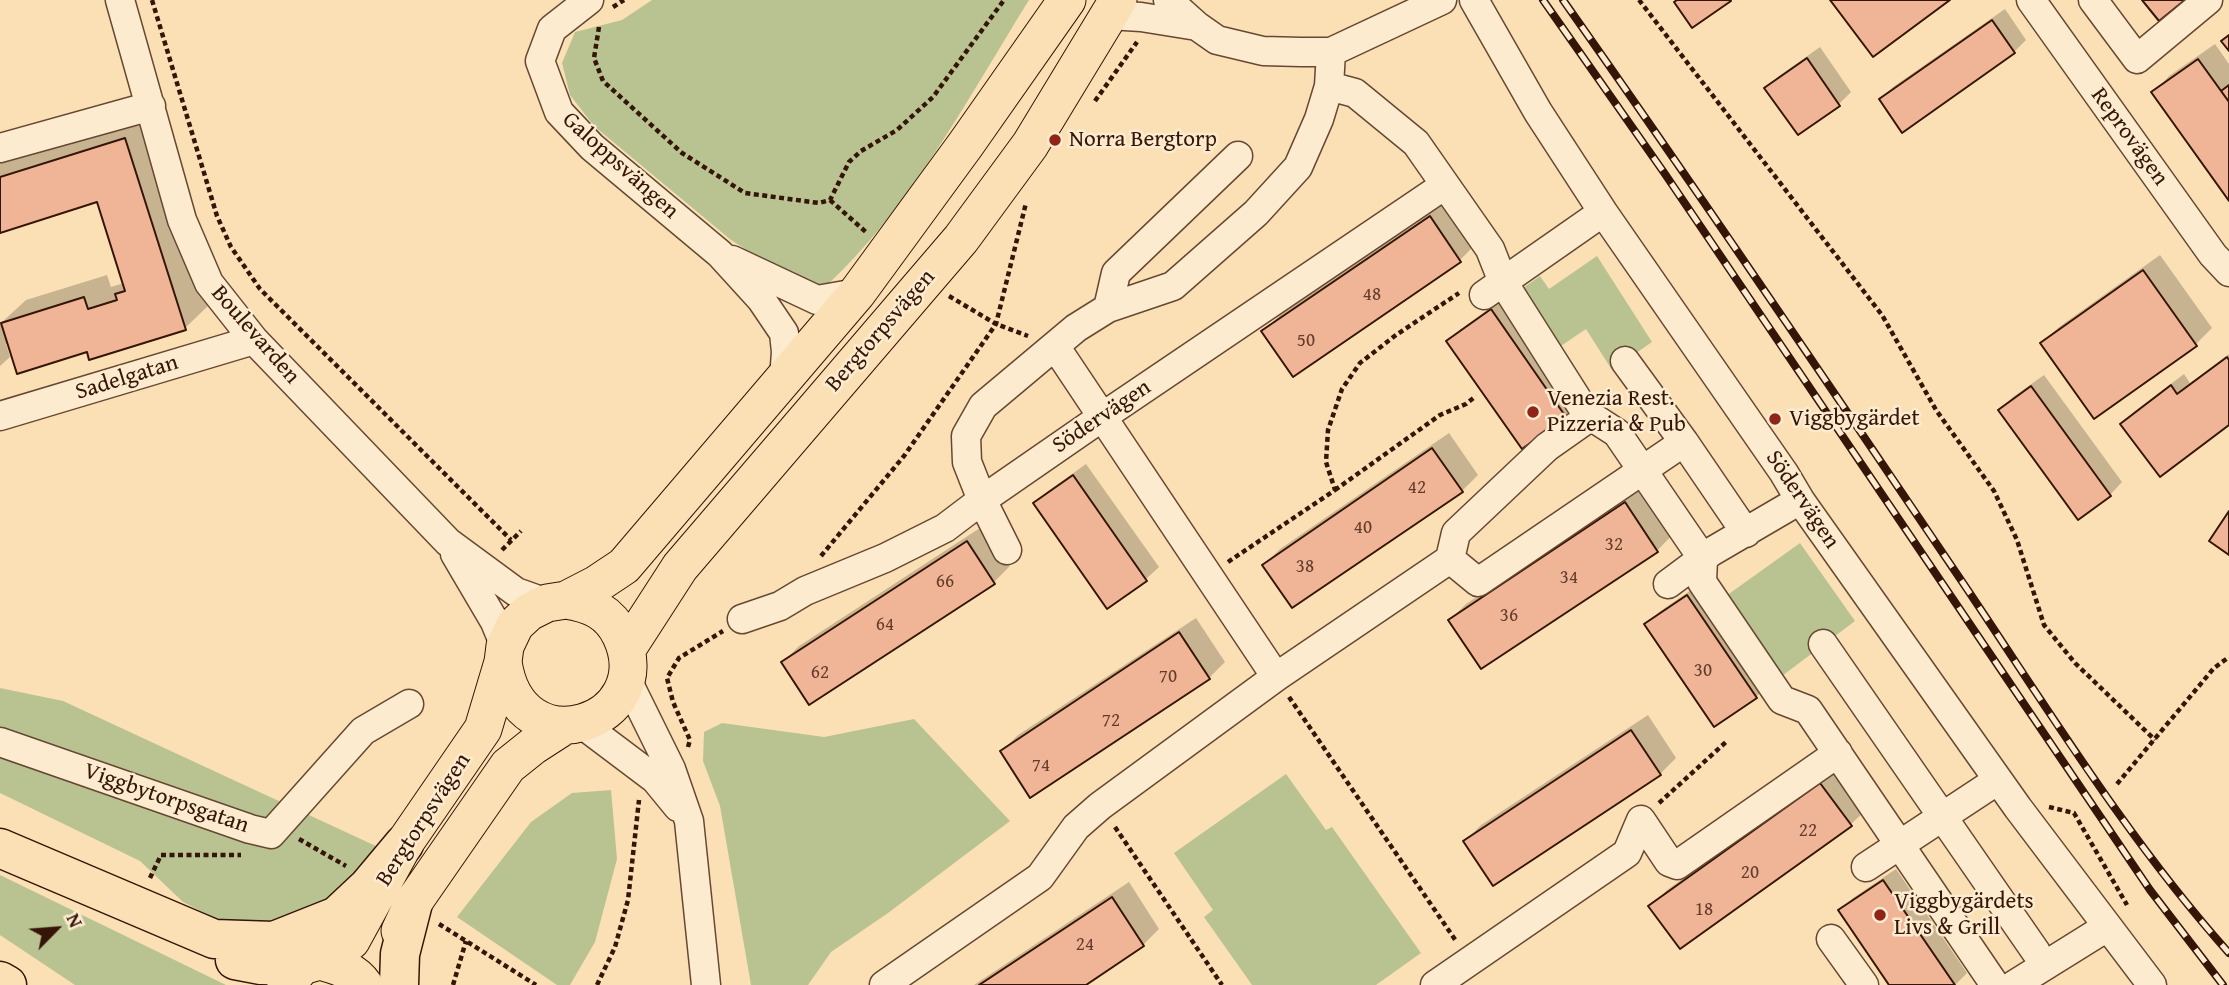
<!DOCTYPE html>
<html>
<head>
<meta charset="utf-8">
<style>
  body { margin:0 }
  #map { position:relative; width:2229px; height:985px; overflow:hidden; background:#fbe0b5; font-family:"Gentium Book Plus",serif }
  canvas { display:block }
  .north { position:absolute; left:21px; top:894px; width:70px; height:70px; -webkit-text-stroke:5px #fcebcf; paint-order:stroke; rotate:65deg; font-size:19px; font-weight:700; line-height:28px; text-align:center; color:#341507 }
  .north::after { content:''; display:block; margin:auto; width:24px; height:32px; background:#341507; clip-path:polygon(50% 0,100% 100%,50% 72%,0 100%) }
</style>
</head>
<body>
<div id="map">
<canvas width="2229" height="985"></canvas>
<div class="north">N</div>
</div>
<script>
const c = document.querySelector('canvas').getContext('2d');
c.lineJoin = 'round';
function paint(path, color) { c.fillStyle = color; c.fill(path, 'evenodd'); }
function trace(path, color, width, dash) { c.strokeStyle = color; c.lineWidth = width; c.lineCap = dash ? 'butt' : 'round'; c.setLineDash(dash || []); c.stroke(path); }
function write(font, color, halo, rows, align = 'center') {
  c.font = font + ' "Gentium Book Plus",serif'; c.lineWidth = 5; c.setLineDash([]); c.textBaseline = 'middle'; c.strokeStyle = halo; c.fillStyle = color; for (const [text, x, y, turn = 0] of rows) {
    c.save(); c.translate(x, y); c.rotate((+turn || 0) * Math.PI / 180); c.textAlign = isNaN(turn) ? turn : align; if (halo) c.strokeText(text, 0, 0); c.fillText(text, 0, 0); c.restore();
  }
}
paint(new Path2D(`
  M652 0H1029C970 95 909 210 826 286L791 278 731 240 594 126 570 95 562 63 575 32 622 20Z
  M1597 256 1652 342 1612 370 1586 329 1555 350 1516 293 1540 276 1549 289Z
  M1800 543 1855 621 1782 676 1726 596Z
  M0 688 63 701 378 847 357 881 322 908 275 925 220 921 183 902 140 861 0 793Z
  M914 719 1010 821 888 913 831 952 808 985H751L720 806 703 761 704 732 722 723 824 737Z
  M1286 774 1326 830 1332 827 1421 953 1376 985H1252L1204 917 1213 910 1174 853Z
  M611 790 617 859 595 942 570 985H557L457 917 531 822 572 793Z
  M0 875 226 985H75L0 935Z`), '#b9c391');
paint(new Path2D(`
  M2005 9 2026 40 2014 52 1881 99 1893 87Z
  M2215 44 2229 64V198L2153 93 2169 76Z
  M1820 47 1851 92 1839 104 1766 88 1779 76Z
  M148 116 208 306 185 328 88 350 9 343 6 344 10 357 0 366V324L26 300 107 275 111 287 124 283 98 200 0 231V162Z
  M1447 201 1476 244 1460 260 1293 375 1264 331 1280 315Z
  M2160 255 2212 328 2196 344 2042 343 2059 327Z
  M1504 298 1578 403 1565 416 1522 446 1448 341 1461 329Z
  M2229 354V423L2122 424 2135 411 2184 374 2190 383Z
  M2044 375 2122 482 2110 495 2000 410 2013 397Z
  M1449 433 1478 475 1462 491 1264 565 1280 549Z
  M1086 464 1159 567 1146 579 1108 606 1035 503 1048 491Z
  M1642 487 1673 534 1657 551 1482 667 1450 620 1466 604Z
  M983 526 1010 566 994 582 809 703 783 662 799 646Z
  M1700 584 1768 685 1756 697 1646 625 1659 612Z
  M1196 618 1225 662 1209 678 1002 751 1018 735Z
  M1648 715 1676 758 1660 774 1465 841 1481 825Z
  M1837 768 1867 809 1850 825 1651 906 1667 890Z
  M1896 869 1967 973 1955 985H1891L1840 910 1853 898Z
  M1129 882 1159 929 1143 945 1083 985H974Z`), '#0003');
const building = new Path2D(`
  M1677 0H1730L1731 1 1692 28 1674 2Z
  M1830 0H1950L1873 57Z
  M2142 0H2185L2159 21Z
  M1992 20 2015 53 1902 133 1879 99Z
  M2229 35V51L2221 41Z
  M1807 58 1840 106 1798 135 1764 88Z
  M2198 59 2229 102V201L2151 92Z
  M2229 85V102L2221 91Z
  M125 138 186 330 89 360 87 352 17 374 1 323 84 297 88 309 117 300 115 294 125 291 97 202 0 233V177Z
  M1430 216 1461 262 1293 377 1261 331Z
  M2143 270 2197 346 2094 419 2040 343Z
  M1491 309 1566 417 1522 449 1446 341Z
  M2227 357 2229 360V425L2160 477 2120 424 2171 385 2177 394Z
  M2031 386 2111 496 2078 520 1998 410Z
  M1432 448 1463 492 1292 608 1262 565Z
  M1073 475 1147 581 1107 609 1033 503Z
  M1625 502 1658 552 1481 669 1448 620Z
  M2229 511V555L2209 541Z
  M967 541 995 584 809 705 781 662Z
  M1687 595 1757 698 1714 727 1644 624Z
  M1179 632 1210 679 1030 798 1000 751Z
  M1631 730 1661 775 1493 886 1463 841Z
  M1820 783 1852 826 1680 949 1648 906Z
  M1883 880 1955 985H1889L1838 910Z
  M1112 897 1144 946 1086 985H979Z`);
paint(building, '#f0b496');
trace(building, '#341507', 2);
const minor = new Path2D(`
  M120 0 182 220 209 283 254 340 448 542 516 592 547 603
  M589 0 552 29 540 61 559 112 592 147 720 254 761 299 784 333 786 352 784 379
  M1168 0 1197 26 1217 40 1263 51 1301 52H1331L1442 0
  M1474 0 1538 112 1603 212 1784 473 1800 500 2018 808 2152 985
  M2031 0 2213 255 2229 272
  M2093 0 2137 59 2208 0
  M1109 15 1141 17 1197 26
  M1329 86 1355 93 1416 143 1490 249 1503 282 1586 413 1617 433 1703 559 1702 582 1782 700 1808 710 1995 985
  M0 148 151 106
  M732 260 817 300 857 293
  M1484 295 1603 212
  M1108 308 1116 273 1238 156
  M1055 346 1276 677
  M1625 361 1684 442 1746 533
  M0 416 254 340
  M1591 416 1547 447 1456 533 1450 559 1478 582 1684 442
  M1007 550 982 500 967 462 966 436 983 406 1076 328 1108 308 1173 286 1256 213 1298 167 1319 119 1329 86 1331 52
  M455 554 495 622 505 646
  M1668 584 1711 552 1800 500
  M742 619 780 606 805 591 885 558 945 528 982 500 1102 417 1445 185
  M1823 644 2036 952
  M627 680 671 769 689 821 706 985
  M582 724 655 779 678 807
  M0 742 250 829 271 834 363 731 409 704
  M1866 867 1998 780
  M1831 939 1864 985
  M884 985 1040 877 1076 827 1100 806 1276 677 1450 559
  M1435 985 1627 853 1641 820 1669 862 1677 865 1838 753
  M2014 985 2107 927`);
const major = new Path2D(`
  M627 649 680 567 961 239 1030 145 1118 0
  M503 662C519 772 661 722 621 636 610 612 591 604 566 600
  M400 931 413 903 508 766 533 746 564 726
  M320 961C337 966 354 970 364 985
  M286 985 302 966 320 961 351 941 404 844 483 729 503 662 505 646 515 625 529 612 547 603 566 600 597 584 624 566 857 293 966 144 1067 0`);
const highway = new Path2D(`
  M0 848 214 939 274 941 337 916 368 887 404 844
  M235 960 261 965 302 966
  M0 981 7 985
  M399 985 400 954 413 903`);
trace(minor, '#664832', 31);
trace(major, '#341507', 39);
trace(highway, '#341507', 41);
trace(new Path2D(`
  M152 0 217 216 231 247 260 289 511 540
  M1639 0 1882 315 1936 410 1994 491 2017 540 2044 625 2075 663 2155 740
  M613 7 624 0
  M599 27 594 58 603 81 682 153 745 193 819 203 830 200 849 162 861 151 897 130 933 97 1004 0
  M1095 101 1137 42
  M830 200 867 233
  M949 296 996 324 1028 336
  M1335 490 1440 415 1466 404 1476 396
  M502 550 521 531
  M821 556 904 456 996 324 1026 203
  M1228 562 1335 490 1326 462 1328 430 1342 389 1360 363 1396 335 1459 293
  M1289 697 1456 941
  M688 747 690 740 673 702 667 678 679 658 723 631
  M2117 784 2214 668 2229 657
  M1659 803 1726 742
  M2049 807 2074 813 2127 905
  M1115 827 1222 985
  M299 839 346 866
  M150 878 161 855H241
  M439 924 536 985
  M453 985 466 941
  M597 985 615 947 628 900 639 800`), '#341507', 4.5, [5, 3.5]);
trace(minor, '#fcebcf', 28);
trace(major, '#fbe0b5', 37);
trace(highway, '#fbe0b5', 38);
const rail = new Path2D(`
  M1543 0 1665 174 2150 890 2223 985
  M1563 0C1699 193 1831 388 1963 583 2048 709 2128 840 2229 953`);
trace(rail, '#341507', 8);
trace(rail, '#fcebcf', 5, [16]);
for (const [x, y, r, color] of [
  [1055,140,7,"#8f2418"],
  [1533,412,7,"#8f2418"],
  [1775,419,7,"#8f2418"],
  [1880,915,7,"#8f2418"]
]) { const dot = new Path2D(); dot.arc(x, y, r, 0, 2 * Math.PI); c.fillStyle = color; c.fill(dot); trace(dot, '#fcebcf', 2.5); }
write('19px', '#633d2b', null, [
  ["48",1372,295],
  ["50",1306,341],
  ["42",1417,488],
  ["40",1363,528],
  ["32",1614,545],
  ["38",1305,567],
  ["34",1569,578],
  ["66",945,582],
  ["36",1509,616],
  ["64",885,625],
  ["30",1703,671],
  ["62",820,673],
  ["70",1168,677],
  ["72",1111,721],
  ["74",1041,766],
  ["22",1808,831],
  ["20",1750,873],
  ["18",1704,910],
  ["24",1085,945]
]);
write('23px', '#341507', '#fcebcf', [
  ["Reprovägen",2129,137,54],
  ["Galoppsvängen",620,166,42],
  ["Bergtorpsvägen",881,331,-49],
  ["Boulevarden",255,335,49],
  ["Sadelgatan",127,378,-17],
  ["Södervägen",1102,417,-34],
  ["Södervägen",1802,500,56],
  ["Viggbytorpsgatan",166,799,19],
  ["Bergtorpsvägen",424,820,-57]
]);
write('23px', '#341507', '#fcebcf', [
  ["Norra Bergtorp",1069,140],
  ["Venezia Rest.",1547,399],
  ["Pizzeria & Pub",1547,425],
  ["Viggbygärdet",1789,419],
  ["Viggbygärdets",1894,902],
  ["Livs & Grill",1894,928]
], 'left');
</script>
</body>
</html>
